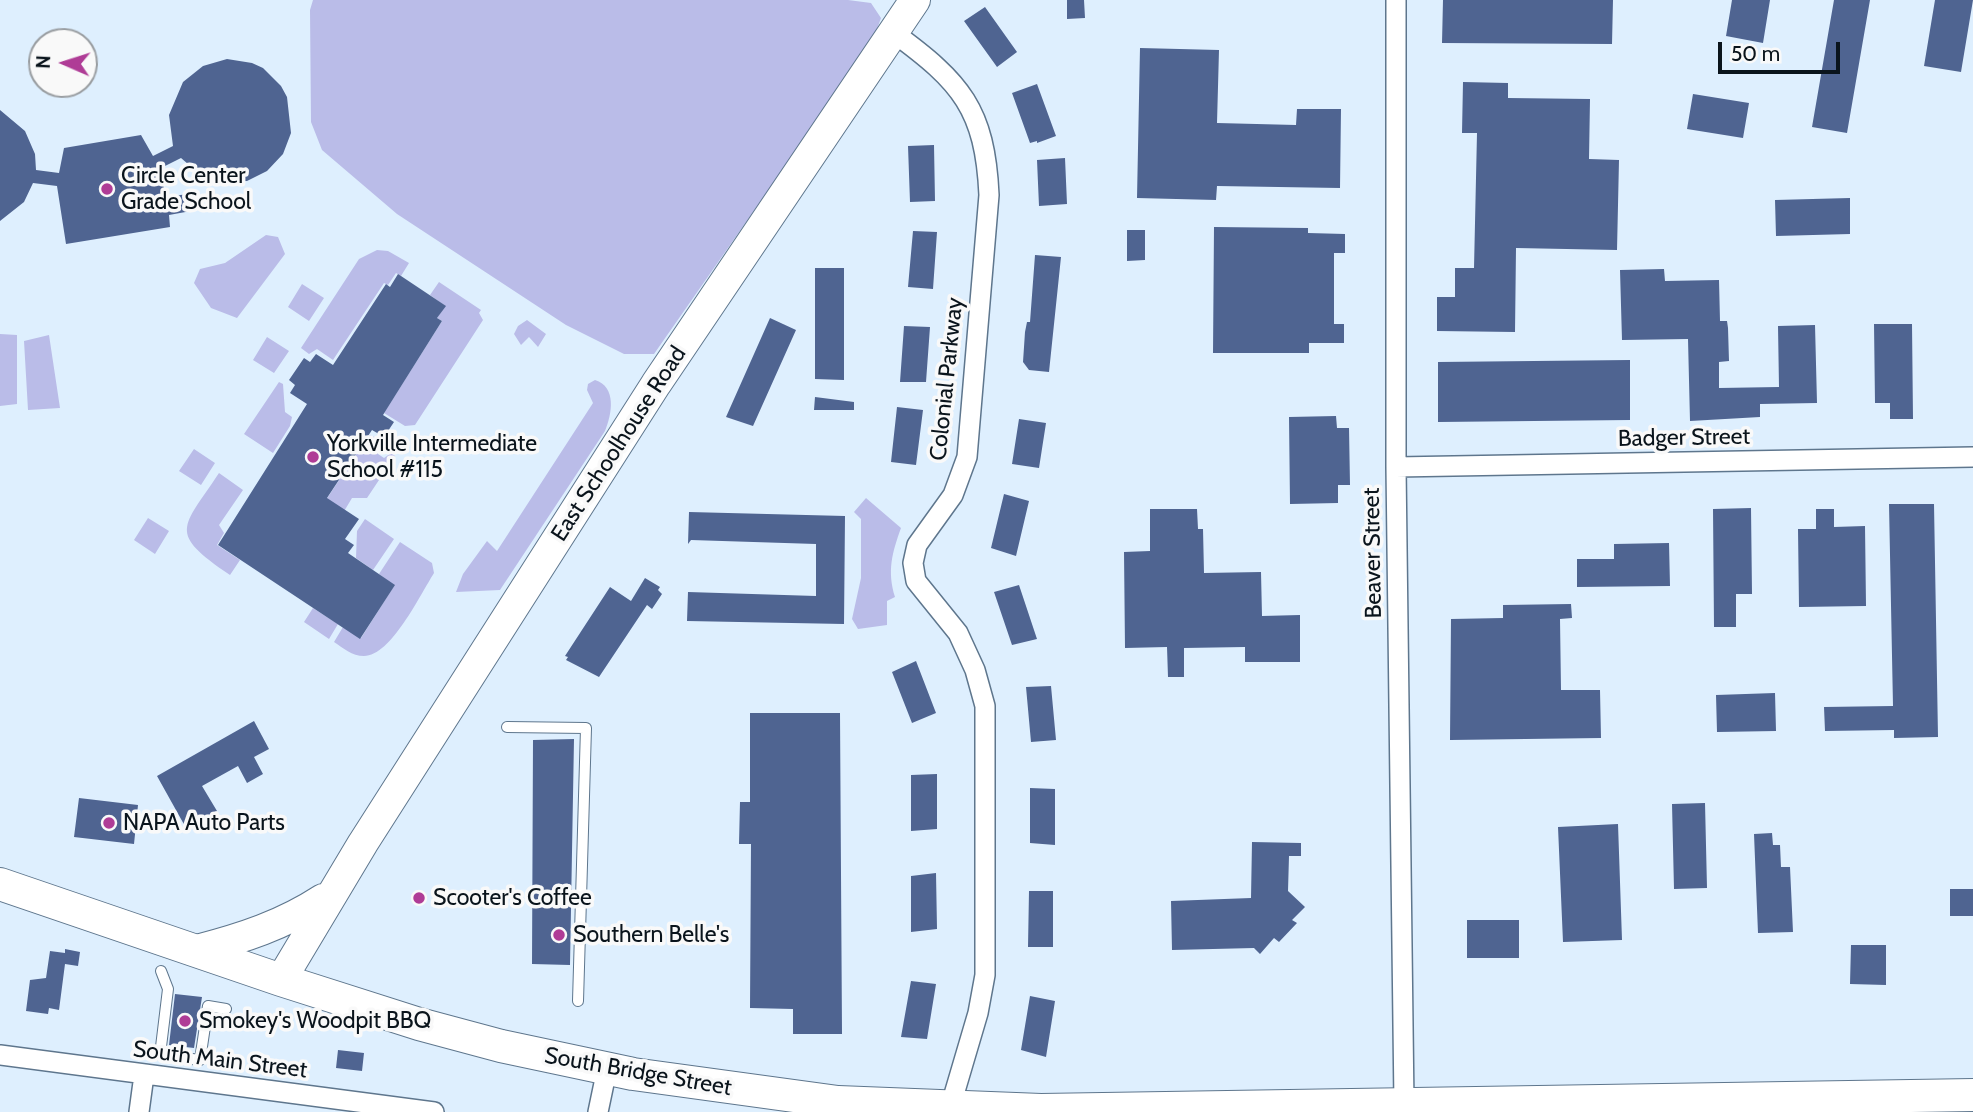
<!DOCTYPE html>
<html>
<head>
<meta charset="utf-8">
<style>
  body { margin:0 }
  #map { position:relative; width:1973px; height:1112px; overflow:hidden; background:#deeffe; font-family:Cabin,sans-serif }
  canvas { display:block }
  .north { position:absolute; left:28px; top:28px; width:70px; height:70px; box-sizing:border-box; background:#f9f9f9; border:2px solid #999da1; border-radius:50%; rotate:273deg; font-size:19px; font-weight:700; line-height:28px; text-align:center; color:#0a141c }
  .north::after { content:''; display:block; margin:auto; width:24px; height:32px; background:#af3c96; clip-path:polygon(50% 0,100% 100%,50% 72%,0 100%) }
  .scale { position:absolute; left:1718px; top:42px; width:122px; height:32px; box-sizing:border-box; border:4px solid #0a141c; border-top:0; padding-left:9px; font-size:21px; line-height:24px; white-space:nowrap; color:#0a141c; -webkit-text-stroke:5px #f9f9f9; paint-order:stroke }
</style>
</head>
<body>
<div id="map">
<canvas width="1973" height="1112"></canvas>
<div class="north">N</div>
<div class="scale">50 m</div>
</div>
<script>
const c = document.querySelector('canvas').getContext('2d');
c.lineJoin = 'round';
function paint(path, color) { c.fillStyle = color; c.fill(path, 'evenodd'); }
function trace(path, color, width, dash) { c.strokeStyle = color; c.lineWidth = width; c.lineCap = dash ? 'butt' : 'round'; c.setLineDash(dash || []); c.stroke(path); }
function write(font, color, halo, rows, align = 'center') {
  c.font = font + ' Cabin,sans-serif'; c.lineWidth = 7; c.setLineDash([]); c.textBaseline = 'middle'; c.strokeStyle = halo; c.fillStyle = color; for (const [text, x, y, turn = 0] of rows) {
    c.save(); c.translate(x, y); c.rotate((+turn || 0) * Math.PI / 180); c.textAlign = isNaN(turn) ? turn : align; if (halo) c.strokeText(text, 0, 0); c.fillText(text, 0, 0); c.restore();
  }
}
paint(new Path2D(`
  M313 0H848L871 3 881 18 873 40 654 354H624L566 325 397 214 322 150 311 122 310 10Z
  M266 235 278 237 285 254 237 318 211 308 194 283 200 269 225 263Z
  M377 250 388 251 409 263 401 276 396 273 388 285 384 283 333 360 317 349 309 354 301 348 359 259Z
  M439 282 481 310 479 313 483 320 415 425 405 426 384 413 442 321 437 318 445 306 430 295Z
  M302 284 324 298 309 321 288 307Z
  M527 320 546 334 538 347 529 337 521 345 514 334 518 326Z
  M0 334 17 335V404L0 406Z
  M49 335 60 408 28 410 24 341Z
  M267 337 289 351 274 373 253 360Z
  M595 380C617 387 612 414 605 431L500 590 456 592 463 574 487 541 497 551 593 403 587 390 588 384Z
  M279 382 283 384 285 412 292 417 290 426 273 453 244 434Z
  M369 435 386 441 377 448 378 454 384 458 391 453 395 456 367 498H352L340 518 322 506Z
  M194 449 215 463 201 485 179 471Z
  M219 473 243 490 219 525 224 533 217 545 240 560 230 575C167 532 182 529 219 473Z
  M866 498 901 528C892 553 887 571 895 597L887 601V625L858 629 852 619 861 578V519L854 512Z
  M148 518 169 531 155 554 134 540Z
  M365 519 394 539 373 570 356 558 357 531Z
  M400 542 432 563 434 573C420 595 391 656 364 656 352 656 343 648 334 642L343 627 361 638 394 586 379 574Z
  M313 608 338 624 329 639 304 622Z`), '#babce8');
paint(new Path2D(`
  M1067 0H1084L1085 18 1067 19Z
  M1443 0H1613L1612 44 1442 43Z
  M1732 0H1770L1763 43 1726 36Z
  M1834 0H1870L1847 133 1812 127Z
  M1935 0H1973L1961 72 1924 66Z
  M985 7 1017 52 997 67 964 21Z
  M1140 48 1219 50 1217 123 1296 125 1297 109H1341L1340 188 1217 186 1216 200 1137 198Z
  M227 59 252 63 263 68 281 86 287 97 291 133 283 154 267 171 247 181 224 182 202 176 181 158 161 168 165 197 188 194 191 211 169 215 170 227 66 244 57 186 33 183 24 202 0 221V110L25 131 35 154 36 170 59 173 64 148 141 135 153 156 173 146 169 115 183 82 203 66Z
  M1463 82 1508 83V98L1590 99 1589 159 1619 160 1617 250 1516 248 1515 332 1437 331V297H1455V268H1474L1477 133H1462Z
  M1037 84 1056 136 1037 143V141L1030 143 1012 93Z
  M1693 94 1749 103 1743 138 1687 129Z
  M934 145 935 201 910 202 908 146Z
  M1065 158 1067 204 1039 206 1037 160Z
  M1850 198V234L1776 236 1775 200Z
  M1214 227 1308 228V233L1345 234V253H1334V324H1344V343H1309V353H1213Z
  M1127 230H1145V260L1127 261Z
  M913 231 937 232 933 289 908 287Z
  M1035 255 1061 257 1049 372 1029 370 1023 362 1025 332 1027 322H1030Z
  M815 268H844V380L815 379Z
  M1664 269 1665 281 1719 280 1720 321H1727L1728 328 1729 361 1719 362V388L1779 387 1778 326 1815 325 1817 403 1760 404V417L1690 421 1688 339 1622 340 1620 270Z
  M398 274 446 306 437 318 442 321 383 415 394 422 384 437 372 430 327 498 359 519 345 539 354 545 348 553 395 585 360 639 218 545 307 404 290 393 295 385 289 380 304 358 310 362 316 354 333 365 386 284 390 287Z
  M770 318 796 330 753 426 726 417Z
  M1874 324H1912L1913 419H1890V403H1875Z
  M904 326 930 327 926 382H900Z
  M1630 360V420L1438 422V362Z
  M815 397 854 402V410H814Z
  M897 407 923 410 916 465 891 462Z
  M1336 416 1337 428H1349L1350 485H1338V503L1290 504 1289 417Z
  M1019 419 1046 423 1039 468 1012 464Z
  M1004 494 1029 501 1016 556 991 548Z
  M1889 504H1934L1938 737 1894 738V730L1825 731 1824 707 1893 706Z
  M1751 508 1752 594H1736V627H1714L1713 509Z
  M1150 509H1197L1198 529H1203L1204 573 1261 572 1262 616 1300 615V662H1245V647L1184 648V677H1168L1167 647 1125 648 1124 552 1150 551Z
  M1816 509H1834V527L1865 526 1866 606 1799 607 1798 529H1816Z
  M689 512 845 516 844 624 687 621 688 592 816 596V544L691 540 688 544Z
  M1669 543 1670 586 1577 587V559H1614V544Z
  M645 578 660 587 658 590 662 594 652 609 647 605 599 677 566 660 568 657 565 656 610 587 631 601Z
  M1019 585 1037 639 1012 645 994 592Z
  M1571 604 1572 618 1560 619 1561 690H1600L1601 738 1450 740 1451 619 1503 618V605Z
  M916 661 936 713 912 723 892 672Z
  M1051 686 1056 740 1031 742 1026 687Z
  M1775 693 1776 731 1717 732 1716 695Z
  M750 713H840L842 1034H793V1009L750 1008 751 844H739L740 802H750Z
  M254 721 269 749 254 757 263 774 247 783 238 766 202 786 217 811 186 828 157 776Z
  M574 739 570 965 532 964 533 740Z
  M937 774V829L911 831V775Z
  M1030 788 1055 789V845L1030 843Z
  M79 798 138 805 134 844 74 837Z
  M1705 803 1707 888 1674 889 1672 804Z
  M1618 824 1622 940 1563 942 1558 827Z
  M1772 833 1773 845H1780L1781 867H1790L1793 932 1758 933 1754 834Z
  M1252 842 1301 843V856H1289L1288 891 1305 907 1292 920 1297 923 1279 942 1274 938 1260 954 1254 948 1172 950 1171 901 1251 898Z
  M936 873 937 929 911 932V876Z
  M1950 889H1973V916H1950Z
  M1029 891H1053V947H1028Z
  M1467 920H1519V958H1467Z
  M1851 945H1886V985L1850 984Z
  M65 949 80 952 78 966 65 964 59 1010 49 1008 48 1014 26 1011 30 980 46 978 50 951 65 953Z
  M911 981 936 984 927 1039 901 1037Z
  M175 994 202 997 194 1048 169 1045Z
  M1030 996 1055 1001 1046 1057 1021 1050Z
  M338 1050 364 1053 362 1071 336 1068Z`), '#4f6491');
const service = new Path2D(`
  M507 727 586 728 578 1001
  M161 971 168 989 160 1055 200 1060 208 1006 226 1009`);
const minor = new Path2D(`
  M1396 0V467L1404 1104
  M894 33C961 82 985 109 989 195L967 457 953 495 917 545 913 563 916 581 958 633 975 670 985 706V975L978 1013 950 1108
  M1396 467 1973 457
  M0 1055 434 1112
  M139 1112 144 1075
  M598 1112 607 1069`);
const primary = new Path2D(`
  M197 950C243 938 283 925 323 899
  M281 980 363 843 656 384 915 0`);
const trunk = new Path2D(`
  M0 884 281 980 419 1024 501 1046 633 1074 838 1102 1041 1110 1973 1095`);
trace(service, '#5e768d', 12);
trace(minor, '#5e768d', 22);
trace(primary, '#5e768d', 32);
trace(trunk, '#5e768d', 34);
trace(service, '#fff', 10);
trace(minor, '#fff', 19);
trace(primary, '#fff', 30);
trace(trunk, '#fff', 32);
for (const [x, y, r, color] of [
  [107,189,7,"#af3c96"],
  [313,457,7,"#af3c96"],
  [109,823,7,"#af3c96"],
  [419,898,7,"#af3c96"],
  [559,935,7,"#af3c96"],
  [185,1021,7,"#af3c96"]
]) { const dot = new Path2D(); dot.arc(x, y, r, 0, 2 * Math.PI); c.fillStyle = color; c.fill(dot); trace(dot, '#f9f9f9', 2.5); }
write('23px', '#0a141c', '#f9f9f9', [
  ["Circle Center",121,176],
  ["Grade School",121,202],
  ["Yorkville Intermediate",327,444],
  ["School #115",327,470],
  ["NAPA Auto Parts",123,823],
  ["Scooter's Coffee",433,898],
  ["Southern Belle's",573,935],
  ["Smokey's Woodpit BBQ",199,1021]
], 'left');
write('23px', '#0a141c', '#f9f9f9', [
  ["Colonial Parkway",947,379,-84],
  ["Badger Street",1684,438,-1],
  ["East Schoolhouse Road",619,444,-57],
  ["Beaver Street",1373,553,-91],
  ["South Main Street",220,1060,7],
  ["South Bridge Street",638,1072,10]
]);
</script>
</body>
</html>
